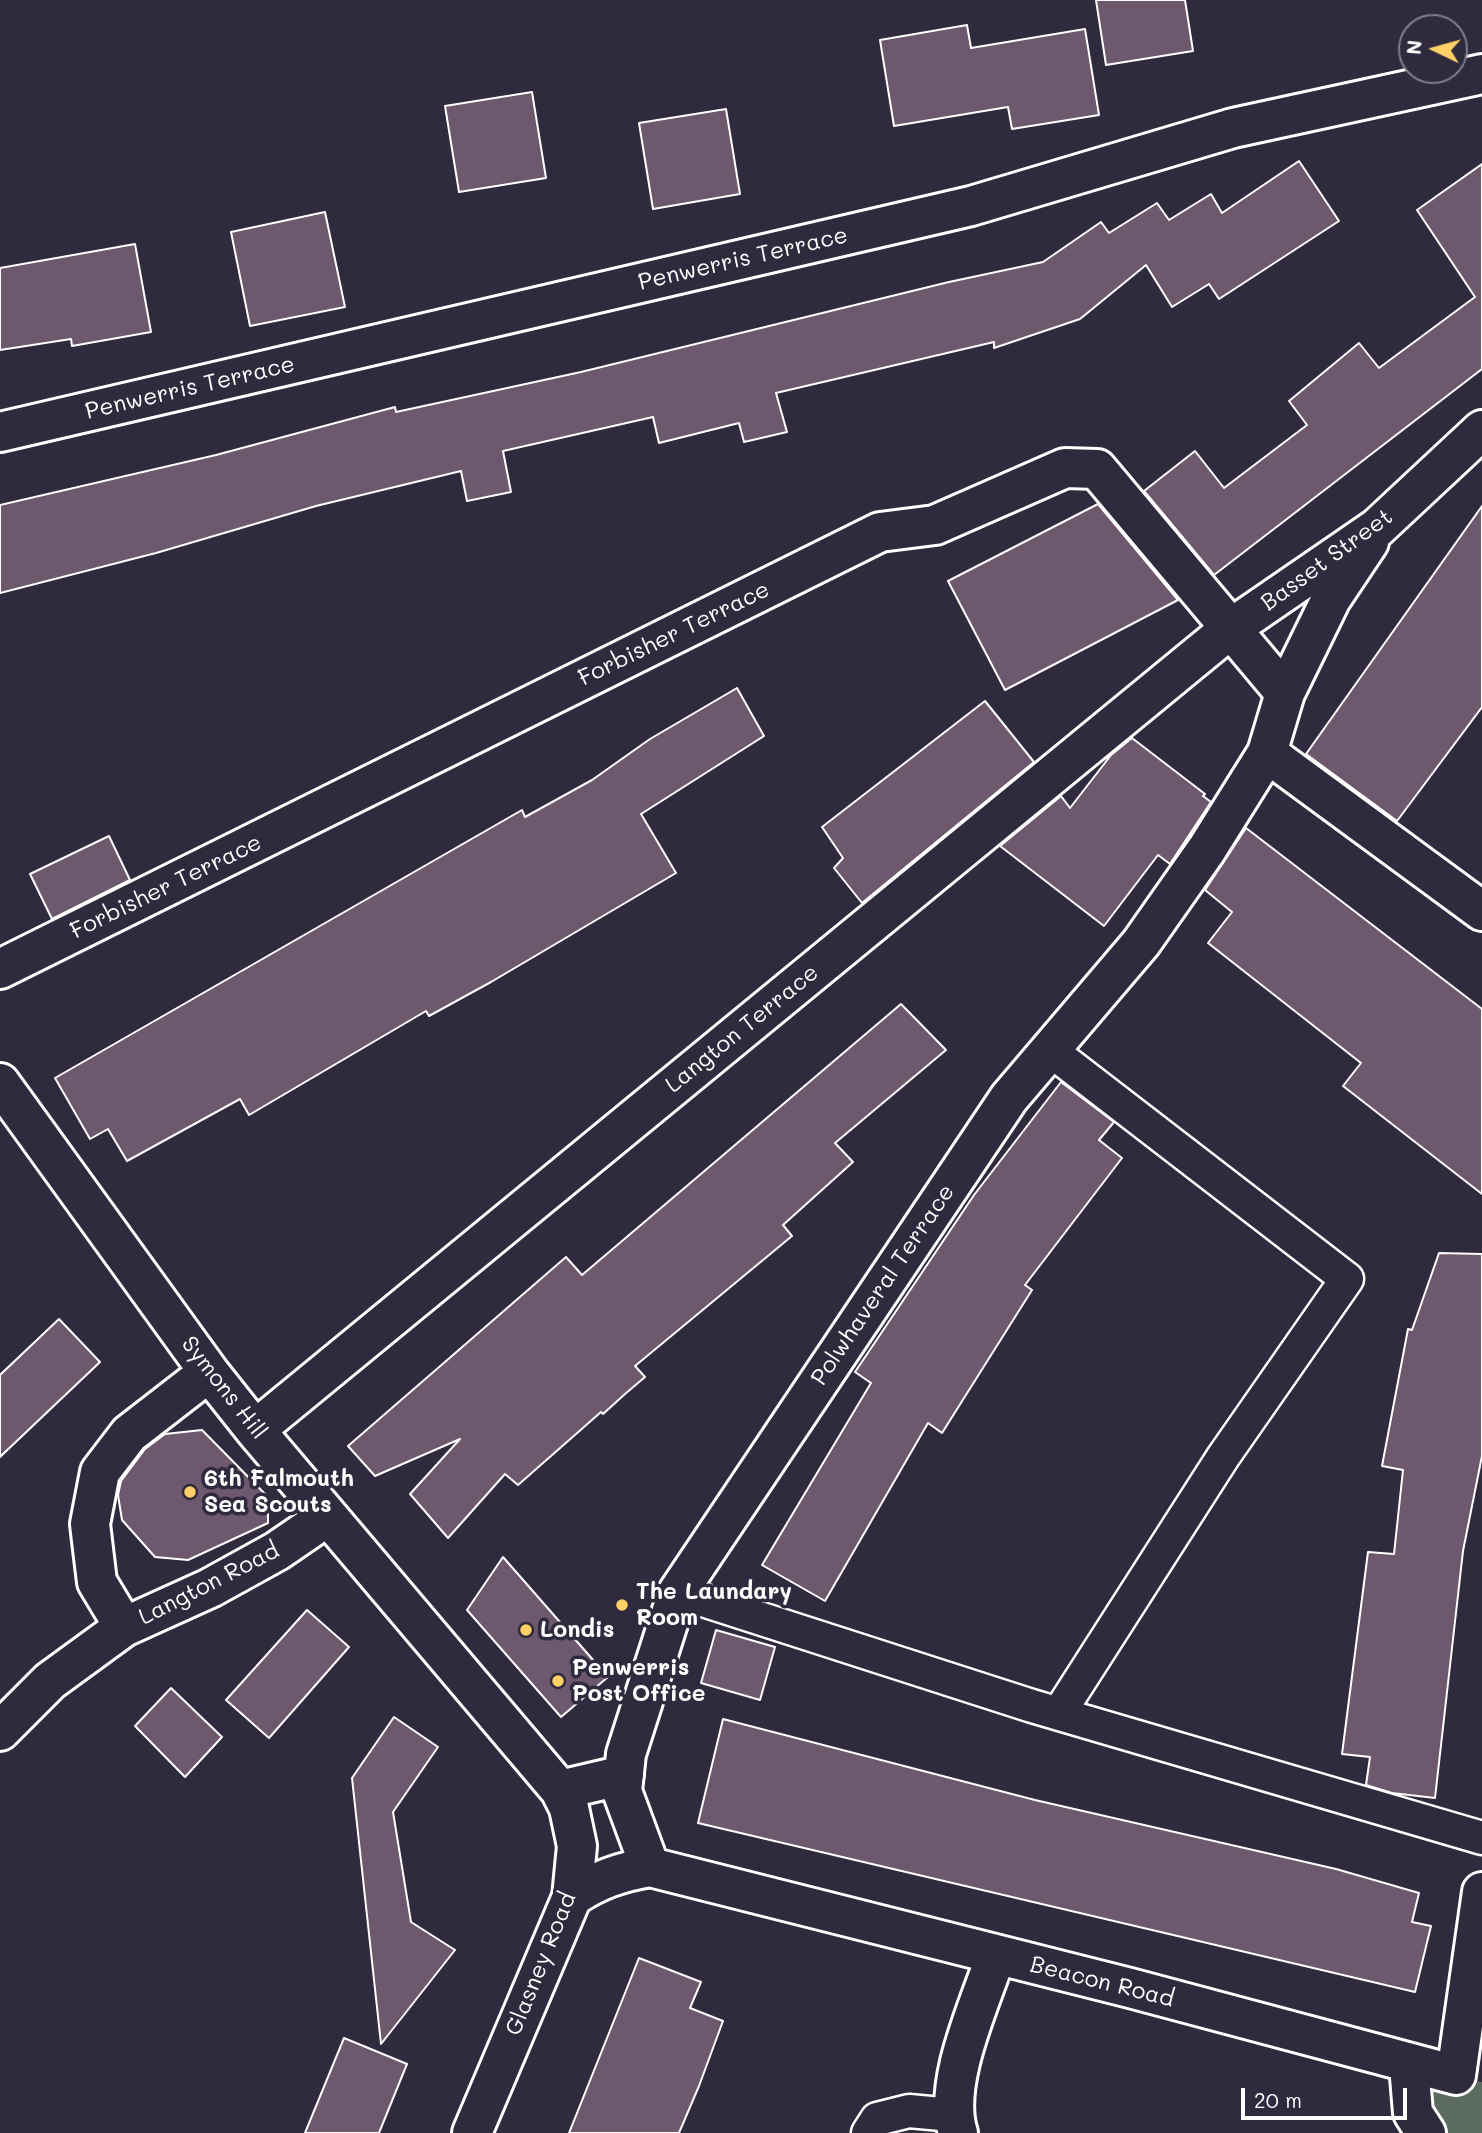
<!DOCTYPE html>
<html>
<head>
<meta charset="utf-8">
<style>
  body { margin:0 }
  #map { position:relative; width:1482px; height:2133px; overflow:hidden; background:#2f2a3d; font-family:Mali,sans-serif }
  canvas { display:block }
  .north { position:absolute; left:1398px; top:14px; width:70px; height:70px; box-sizing:border-box; background:#2f2a3d; border:2px solid #827f8b; border-radius:50%; rotate:275deg; font-size:19px; font-weight:700; line-height:28px; text-align:center; color:#fff }
  .north::after { content:''; display:block; margin:auto; width:24px; height:32px; background:#ffd166; clip-path:polygon(50% 0,100% 100%,50% 72%,0 100%) }
  .scale { position:absolute; left:1241px; top:2088px; width:166px; height:32px; box-sizing:border-box; border:4px solid #fff; border-top:0; padding-left:9px; font-size:21px; line-height:24px; white-space:nowrap; color:#fff; -webkit-text-stroke:5px #2f2a3d; paint-order:stroke }
</style>
</head>
<body>
<div id="map">
<canvas width="1482" height="2133"></canvas>
<div class="north">N</div>
<div class="scale">20 m</div>
</div>
<script>
const c = document.querySelector('canvas').getContext('2d');
c.lineJoin = 'round';
function paint(path, color) { c.fillStyle = color; c.fill(path, 'evenodd'); }
function trace(path, color, width, dash) { c.strokeStyle = color; c.lineWidth = width; c.lineCap = dash ? 'butt' : 'round'; c.setLineDash(dash || []); c.stroke(path); }
function write(font, color, halo, rows, align = 'center') {
  c.font = font + ' Mali,sans-serif'; c.lineWidth = 7; c.setLineDash([]); c.textBaseline = 'middle'; c.strokeStyle = halo; c.fillStyle = color; for (const [text, x, y, turn = 0] of rows) {
    c.save(); c.translate(x, y); c.rotate((+turn || 0) * Math.PI / 180); c.textAlign = isNaN(turn) ? turn : align; if (halo) c.strokeText(text, 0, 0); c.fillText(text, 0, 0); c.restore();
  }
}
paint(new Path2D(`
  M1409 2065 1482 2082V2133H1426Z`), '#5c6b61');
const building = new Path2D(`
  M1096 0H1185L1193 51 1106 65Z
  M967 25 971 48 1085 29 1099 115 1012 129 1008 107 894 126 880 40Z
  M532 92 546 178 459 192 445 106Z
  M726 109 740 194 653 209 639 123Z
  M1299 161 1339 221 1219 299 1209 284 1172 307 1146 265 1080 319 994 348V342L776 393 787 432 744 442 739 423 659 443 653 417 503 451 511 492 467 501 461 471 316 506 156 553 0 593V505L216 455 395 407 396 412 581 372 949 282 1043 262 1101 222 1109 233 1157 203 1169 220 1211 194 1222 213Z
  M1482 164V369L1214 575 1144 491 1195 451 1224 488 1307 425 1289 401 1359 343 1379 368 1475 297 1417 210Z
  M325 212 345 307 250 326 231 232Z
  M135 244 151 332 72 346 71 339 0 350V268Z
  M1098 504 1178 600 1005 690 948 581Z
  M1482 506V707L1397 821 1306 754Z
  M737 688 764 736 641 814 676 873 491 982 429 1016 426 1011 249 1115 240 1099 127 1161 108 1129 90 1139 55 1078 522 810 525 817 592 780 650 739Z
  M985 701 1034 762 862 903 834 868 843 858 822 827Z
  M1132 738 1205 794 1203 796 1211 802 1170 864 1158 855 1104 926 1000 846 1061 796 1070 808 1111 755Z
  M1246 828 1482 1009V1194L1343 1086 1361 1063 1208 943 1232 912 1205 890Z
  M109 836 130 880 52 919 30 874Z
  M901 1004 946 1050 835 1143 853 1162 783 1225 792 1236 635 1366 645 1377 625 1394 603 1414 601 1412 518 1485 505 1474 448 1538 410 1494 460 1439 375 1476 348 1446 566 1257 582 1275Z
  M1061 1082 1114 1122 1099 1140 1122 1158 1025 1285 1032 1290 942 1433 928 1423 825 1601 762 1565 871 1383 855 1372 974 1195Z
  M1439 1253 1482 1254V1456L1463 1551 1435 1798 1392 1793 1366 1785 1370 1757 1342 1754 1368 1552 1394 1554 1403 1470 1382 1466 1408 1329 1412 1330Z
  M59 1319 100 1362 0 1457V1375Z
  M202 1430 268 1497V1523L188 1560 155 1557 122 1520 118 1495 121 1481 145 1449 165 1434Z
  M503 1557 608 1677 561 1717 467 1610Z
  M307 1610 349 1647 269 1738 226 1700Z
  M716 1630 775 1647 760 1700 701 1683Z
  M171 1688 222 1737 185 1777 135 1726Z
  M394 1717 438 1747 393 1812 411 1922 455 1950 381 2044 352 1778Z
  M723 1719 1035 1800 1336 1869 1419 1893 1412 1922 1431 1926 1415 1992 698 1823Z
  M639 1958 701 1982 690 2008 723 2021 699 2086 679 2133H569Z
  M344 2038 407 2064 379 2133H305Z`);
paint(building, '#6d586e');
trace(building, '#fff', 2);
const service = new Path2D(`
  M1050 1050 1347 1279 1223 1457 1059 1713
  M678 1592 1032 1706 1482 1838
  M868 2133 877 2119 909 2111 952 2115`);
const minor = new Path2D(`
  M0 432 971 206 1233 128 1482 74
  M1267 753 1482 911
  M0 969 880 532 935 525 1065 468 1097 469 1285 693
  M0 1083 209 1372 255 1430 560 1790 624 1775
  M255 1430 1230 629 1377 528 1482 430
  M124 1627 97 1582 90 1524 100 1472 129 1434 209 1372
  M0 1731 50 1681 124 1627 210 1588 277 1551 328 1516
  M650 1867 622 1791 626 1754 678 1592 1009 1098 1141 943 1207 849 1267 753 1285 693 1331 599 1369 542
  M572 1897C597 1880 620 1872 650 1867L1130 1988 1456 2075 1482 1892
  M1409 2065 1413 2113 1426 2133
  M472 2133 572 1897 577 1846 569 1808 560 1790
  M958 2133C942 2083 980 2004 996 1955`);
trace(service, '#fff', 37);
trace(minor, '#fff', 44);
trace(service, '#2f2a3d', 32);
trace(minor, '#2f2a3d', 38);
for (const [x, y, r, color] of [
  [190,1492,7,"#ffd166"],
  [622,1605,7,"#ffd166"],
  [526,1630,7,"#ffd166"],
  [558,1681,7,"#ffd166"]
]) { const dot = new Path2D(); dot.arc(x, y, r, 0, 2 * Math.PI); c.fillStyle = color; c.fill(dot); trace(dot, '#2f2a3d', 2.5); }
write('23px', '#fff', '#2f2a3d', [
  ["Penwerris Terrace",743,259,-13],
  ["Penwerris Terrace",190,388,-13],
  ["Basset Street",1327,560,-36],
  ["Forbisher Terrace",674,634,-26],
  ["Forbisher Terrace",166,887,-26],
  ["Langton Terrace",742,1029,-39],
  ["Polwhaveral Terrace",883,1285,-56],
  ["Symons Hill",224,1388,52],
  ["Langton Road",209,1584,-27],
  ["Glasney Road",541,1964,-68],
  ["Beacon Road",1102,1982,14]
]);
write('bold 23px', '#fff', '#2f2a3d', [
  ["6th Falmouth",204,1479],
  ["Sea Scouts",204,1505],
  ["The Laundary",636,1592],
  ["Room",636,1618],
  ["Londis",540,1630],
  ["Penwerris",572,1668],
  ["Post Office",572,1694]
], 'left');
</script>
</body>
</html>
